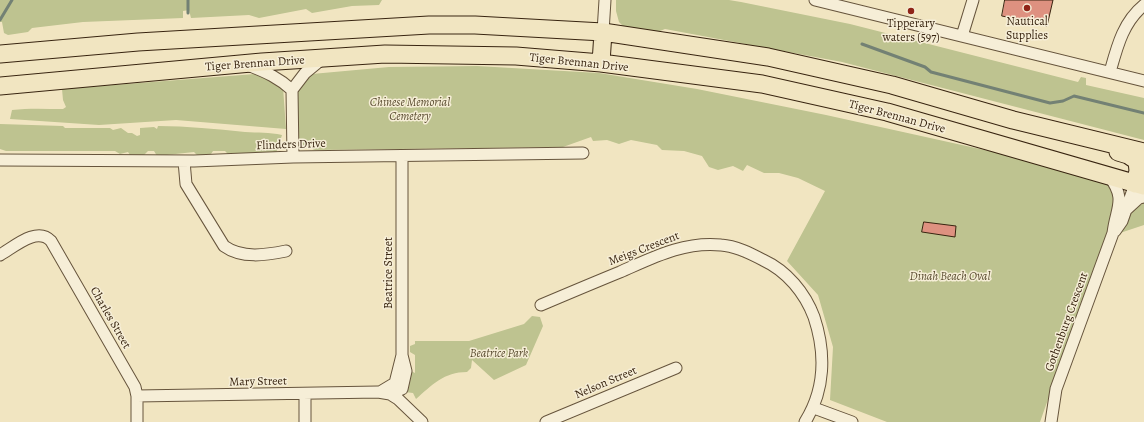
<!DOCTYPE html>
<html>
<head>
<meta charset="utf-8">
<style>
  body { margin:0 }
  canvas { display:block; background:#f1e5c1 }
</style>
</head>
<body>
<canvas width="1144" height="422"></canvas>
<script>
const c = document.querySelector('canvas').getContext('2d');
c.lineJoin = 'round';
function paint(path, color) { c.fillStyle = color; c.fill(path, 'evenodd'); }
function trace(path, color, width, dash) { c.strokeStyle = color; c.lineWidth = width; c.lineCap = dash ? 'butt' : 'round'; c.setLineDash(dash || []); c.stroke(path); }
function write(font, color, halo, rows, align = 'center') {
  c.font = font + ' Alegreya,serif'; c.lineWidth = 3; c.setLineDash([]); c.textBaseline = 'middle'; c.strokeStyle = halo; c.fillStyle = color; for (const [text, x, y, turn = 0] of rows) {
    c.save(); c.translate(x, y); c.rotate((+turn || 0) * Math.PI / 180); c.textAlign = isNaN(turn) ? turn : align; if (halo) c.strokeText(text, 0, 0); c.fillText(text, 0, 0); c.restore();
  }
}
paint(new Path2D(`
  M0 0H382L379 5 352 6 312 13 306 9 259 18 249 15 191 18 189 10 183 11V18L83 22 32 28 28 32 8 35 4 33 2 22H0Z
  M616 0H729L741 2 850 24 1078 82 1081 77 1086 78V85L1144 98V140L842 62 665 29 655 33 626 29 619 22 616 11Z
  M477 66 599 73 697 89 826 115 1125 181 1040 422H887L830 400 833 347 818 295 787 261 825 191 798 178 779 173H764L747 165 743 171 733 166 718 170 709 167 702 156 684 151 662 150 657 145 631 140 619 144 607 140 593 141 591 137 563 147 315 150 303 145 299 139 297 132 296 97 301 82 312 74 389 67Z
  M255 74 271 79 283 87 286 129 176 120 99 125 10 119 12 110C29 108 46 109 63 109L66 107 63 100 62 89Z
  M0 124 63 126 65 128H110L113 130 121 128 128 133H132L137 136 140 135V128L154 127 157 129 158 126C187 126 216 129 245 132 258 133 269 132 282 135L276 153 260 157 253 153 243 159 231 157 225 151H213L209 157H199L194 152 157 156 154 151H148L144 155H130L128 152 120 154 115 151H6L0 149Z
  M1144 202V225L1120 233 1132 211Z
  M532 316 540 317 543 326 526 365 494 380 472 360 471 368 467 372C444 372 432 385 416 399L413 393 405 392 411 371 415 373V355L410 352V346L415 344V341H469L524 324Z`), '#bec390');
trace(new Path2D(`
  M188 13V0
  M0 20 12 0
  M862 44 925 67 931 72 1050 103 1063 101 1074 96 1144 113`), '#738174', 3);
const building = new Path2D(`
  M1005 0H1053L1047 26 1002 16Z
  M924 222 956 226 955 237 922 232Z`);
paint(building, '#de9180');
trace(building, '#382410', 1);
const street = new Path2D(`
  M815 0 1144 81
  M603 32 605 0
  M962 36 973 0
  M250 66C266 72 279 78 292 90
  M1110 72C1117 47 1123 22 1144 5
  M293 157 292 90 305 73 322 59
  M0 160 194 161 293 157 583 153
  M184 161 186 184 224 246C242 259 266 255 286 251
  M1127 209 1139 198 1144 197
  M1115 231 1122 221 1135 184
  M0 255C14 247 37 226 51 241L135 387 137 396V422
  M541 305C567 294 593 283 620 272 652 258 684 241 721 245 736 246 750 253 763 260 787 271 805 293 814 317 826 353 825 390 805 422
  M380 392 395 383 402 355
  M390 394 398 399 422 422
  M137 396 378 392 390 394 402 389 406 371 402 355V156
  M814 408 852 422
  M305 422V394
  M546 422 676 368
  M1051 422 1056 389 1113 233C1116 207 1127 200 1109 176`);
const primary = new Path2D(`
  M0 54 138 42 429 25H475L603 32 768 57 892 85 1013 120 1144 152
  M601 63 603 32
  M0 86 262 62 385 54 516 56 601 63 762 84 887 112 1144 186
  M1118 152 1128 155 1137 161 1138 171 1135 184`);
trace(street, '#66543c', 13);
trace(primary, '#382410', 19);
trace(street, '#f6eed7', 11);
trace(primary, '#f1e5c1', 17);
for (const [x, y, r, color] of [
  [1027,8,4,"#8f2418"],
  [911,11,4,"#8f2418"]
]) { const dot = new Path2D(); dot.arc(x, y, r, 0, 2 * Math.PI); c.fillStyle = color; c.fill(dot); trace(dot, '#f6eed7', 1.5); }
write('12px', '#382410', '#f6eed7', [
  ["Nautical",1027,22],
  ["Supplies",1027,36],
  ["Tipperary",911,24],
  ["waters (597)",911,38]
]);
write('12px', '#382410', '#f6eed7', [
  ["Tiger Brennan Drive",579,63,6],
  ["Tiger Brennan Drive",255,64,-4],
  ["Tiger Brennan Drive",897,117,15],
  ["Flinders Drive",291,145,-2],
  ["Meigs Crescent",644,249,-21],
  ["Beatrice Street",389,273,-90],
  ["Charles Street",110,318,60],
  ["Gothenburg Crescent",1067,322,-70],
  ["Mary Street",258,382,-1],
  ["Nelson Street",606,383,-23]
]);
write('italic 12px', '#5a4c30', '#f6eed7', [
  ["Chinese Memorial",410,103],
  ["Cemetery",410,117],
  ["Dinah Beach Oval",950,277],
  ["Beatrice Park",499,354]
]);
</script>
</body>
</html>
